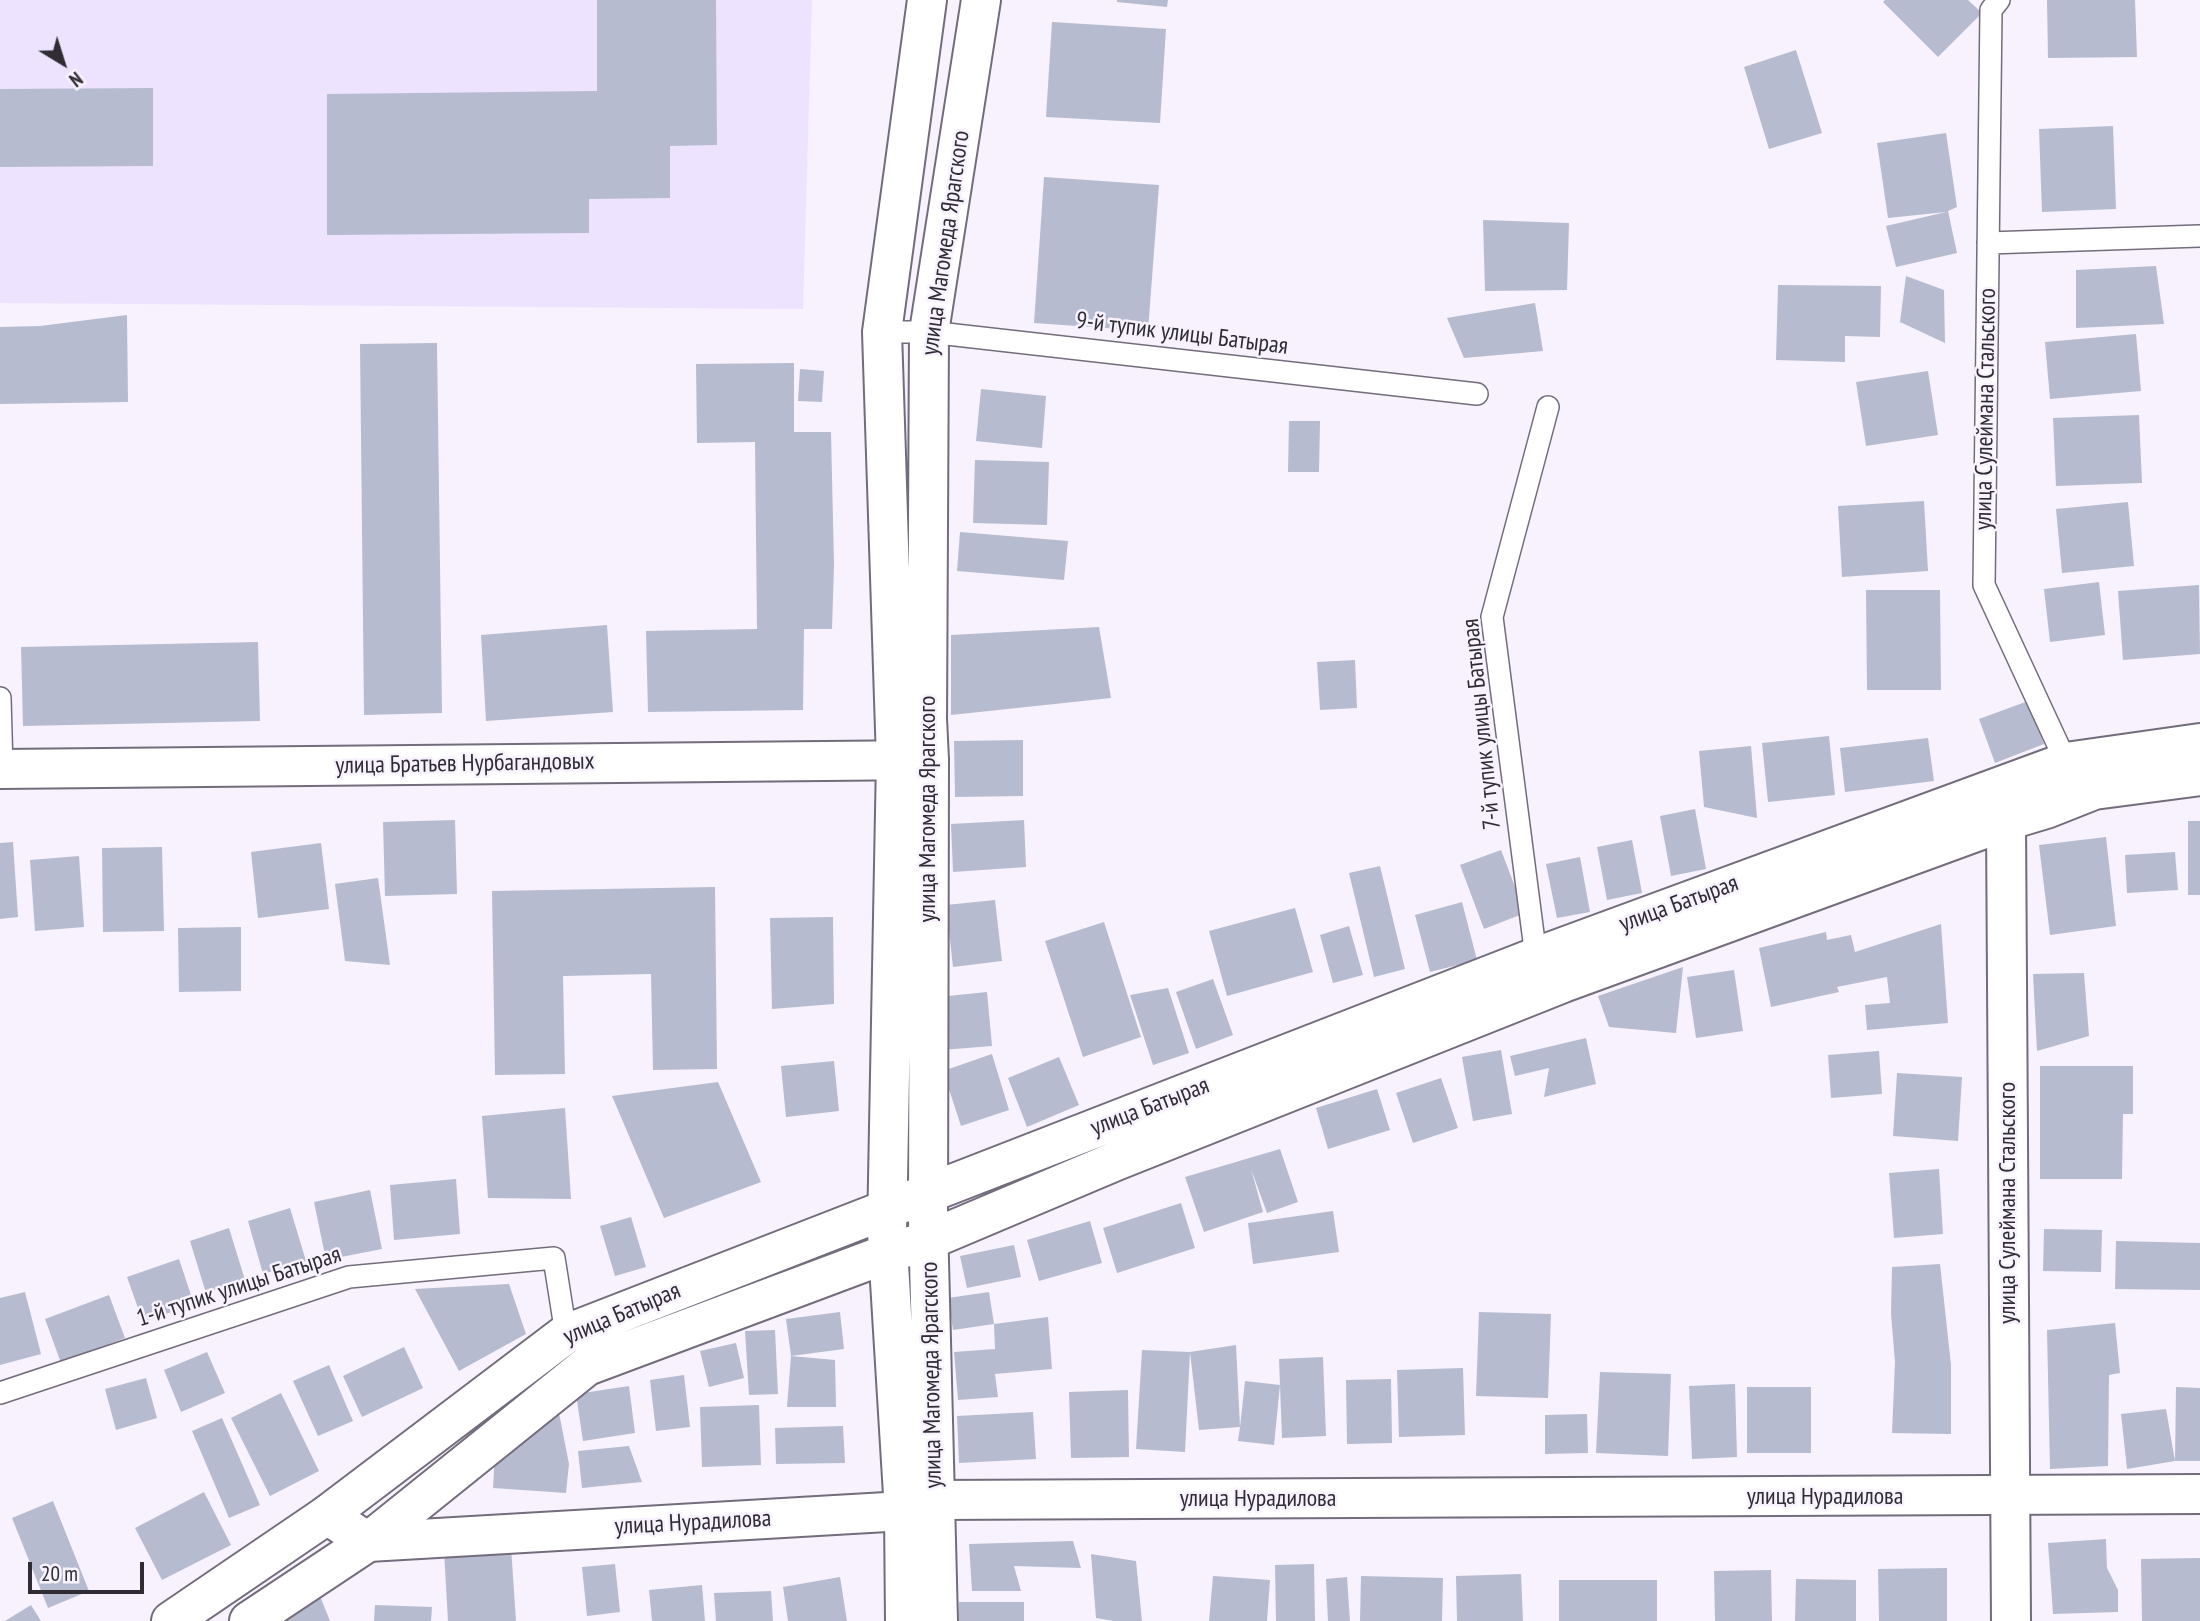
<!DOCTYPE html>
<html>
<head>
<meta charset="utf-8">
<style>
  body { margin:0 }
  #map { position:relative; width:2200px; height:1621px; overflow:hidden; background:#f7f2fe; font-family:"PT Sans Narrow",sans-serif }
  canvas { display:block }
  .north { position:absolute; left:28px; top:28px; width:70px; height:70px; -webkit-text-stroke:5px #f7f2fe; paint-order:stroke; rotate:142deg; font-size:19px; font-weight:700; line-height:28px; text-align:center; color:#2f2c34 }
  .north::after { content:''; display:block; margin:auto; width:24px; height:32px; background:#2f2c34; clip-path:polygon(50% 0,100% 100%,50% 72%,0 100%) }
  .scale { position:absolute; left:28px; top:1562px; width:116px; height:32px; box-sizing:border-box; border:4px solid #2f2c34; border-top:0; padding-left:9px; font-size:21px; line-height:24px; white-space:nowrap; color:#2f2c34; -webkit-text-stroke:5px #f7f2fe; paint-order:stroke }
</style>
</head>
<body>
<div id="map">
<canvas width="2200" height="1621"></canvas>
<div class="north">N</div>
<div class="scale">20 m</div>
</div>
<script>
const c = document.querySelector('canvas').getContext('2d');
c.lineJoin = 'round';
function paint(path, color) { c.fillStyle = color; c.fill(path, 'evenodd'); }
function trace(path, color, width, dash) { c.strokeStyle = color; c.lineWidth = width; c.lineCap = dash ? 'butt' : 'round'; c.setLineDash(dash || []); c.stroke(path); }
function write(font, color, halo, rows, align = 'center') {
  c.font = font + ' "PT Sans Narrow",sans-serif'; c.lineWidth = 5; c.setLineDash([]); c.textBaseline = 'middle'; c.strokeStyle = halo; c.fillStyle = color; for (const [text, x, y, turn = 0] of rows) {
    c.save(); c.translate(x, y); c.rotate((+turn || 0) * Math.PI / 180); c.textAlign = isNaN(turn) ? turn : align; if (halo) c.strokeText(text, 0, 0); c.fillText(text, 0, 0); c.restore();
  }
}
paint(new Path2D(`
  M0 0H812L803 309 0 303Z`), '#ede3ff');
paint(new Path2D(`
  M597 0H716L717 145 670 146V198L589 199V233L327 235V94L597 91Z
  M1117 0H1168L1167 7 1117 2Z
  M1885 0H1968L1982 13 1938 57 1883 2Z
  M2047 0H2135L2137 57 2048 58Z
  M1052 22 1166 29 1160 123 1046 117Z
  M1796 50 1822 133 1769 149 1744 67Z
  M153 88V166L0 167V89Z
  M2113 126 2116 209 2042 212 2039 129Z
  M1946 133 1957 207 1948 211 1957 253 1896 267 1886 226 1946 212 1888 218 1877 143Z
  M1044 177 1159 185 1148 331 1034 323Z
  M1483 220 1569 223 1567 290 1485 291Z
  M2156 266 2164 324 2076 328V270Z
  M1906 276 1944 290 1945 343 1900 322Z
  M1778 285 1881 286 1880 337 1845 336V362L1776 360Z
  M1535 303 1543 351 1464 358 1447 318Z
  M127 315 128 402 0 404V327L40 326Z
  M2136 334 2141 391 2050 399 2045 342Z
  M437 343 442 713 364 715 360 344Z
  M794 363V432H831L834 565 832 629H804L803 710 648 712 646 631 757 629 755 442 697 443 696 364Z
  M800 369 824 371 822 402 798 401Z
  M1928 371 1938 435 1866 446 1856 382Z
  M981 389 1046 396 1042 448 976 441Z
  M2139 415 2142 483 2056 486 2053 418Z
  M1289 421H1320L1319 472H1288Z
  M975 460 1049 462 1047 525 973 523Z
  M1924 501 1928 571 1842 577 1838 506Z
  M2128 502 2134 566 2062 573 2056 509Z
  M960 532 1068 541 1064 580 957 571Z
  M2099 582 2105 635 2050 642 2044 589Z
  M2199 585 2200 654 2123 660 2118 591Z
  M1866 590H1940L1941 690H1867Z
  M607 625 613 712 486 721 481 635Z
  M1099 627 1111 698 951 715V635Z
  M258 642 260 721 23 726 21 647Z
  M1355 660 1357 708 1320 710 1317 662Z
  M2028 701 2044 744 1995 763 1979 719Z
  M1829 736 1835 795 1768 802 1762 743Z
  M1928 738 1934 781 1845 792 1840 748Z
  M1023 740V796L955 797 954 741Z
  M1751 746 1757 818 1704 807 1699 751Z
  M1695 809 1706 869 1671 876 1660 816Z
  M455 820 457 894 385 896 383 822Z
  M1024 820 1026 867 953 872 951 824Z
  M2188 821H2200V895H2188Z
  M2106 837 2116 926 2050 935 2039 845Z
  M1632 840 1642 893 1607 900 1597 847Z
  M13 842 18 917 0 919V843Z
  M321 843 329 909 258 918 251 852Z
  M162 847 164 931 103 932 102 848Z
  M1501 850 1525 913 1484 929 1460 865Z
  M2175 852 2178 890 2127 893 2125 855Z
  M79 856 84 927 35 931 30 860Z
  M1580 857 1590 912 1557 918 1546 864Z
  M1380 866 1405 969 1374 977 1349 873Z
  M378 878 390 965 345 961 335 884Z
  M715 887 717 1069 653 1070 651 974 563 976 565 1074 495 1075 492 891Z
  M995 900 1002 961 953 967 946 905Z
  M1462 902 1477 960 1430 972 1415 915Z
  M1295 908 1313 972 1227 996 1209 931Z
  M833 917 834 1004 772 1009 770 918Z
  M1104 922 1141 1037 1083 1057 1045 941Z
  M1941 924 1948 1023 1867 1030 1865 1005 1890 1003 1887 977 1837 987 1839 992 1771 1007 1759 948 1826 932 1827 940 1851 935 1855 952Z
  M1349 926 1363 975 1333 983 1320 935Z
  M241 927V991L179 992 178 928Z
  M1683 967 1676 1033 1609 1027 1598 996Z
  M1734 970 1743 1031 1696 1038 1687 977Z
  M2084 973 2089 1036 2037 1051 2033 974Z
  M1213 979 1233 1035 1196 1049 1176 992Z
  M1168 988 1189 1053 1153 1065 1130 995Z
  M987 992 992 1046 942 1050 938 997Z
  M1586 1038 1596 1084 1544 1097 1549 1068 1515 1076 1510 1056Z
  M1501 1050 1512 1114 1473 1121 1462 1057Z
  M1879 1051 1882 1094 1831 1098 1828 1055Z
  M992 1054 1009 1110 961 1126 943 1071Z
  M1059 1057 1079 1105 1027 1127 1008 1078Z
  M834 1061 839 1111 786 1117 781 1066Z
  M2040 1066H2133V1114H2123L2122 1179H2040Z
  M1897 1073 1962 1077 1958 1141 1893 1136Z
  M1441 1078 1458 1128 1413 1143 1396 1093Z
  M718 1082 761 1182 664 1218 612 1096Z
  M1377 1089 1390 1130 1328 1149 1316 1108Z
  M565 1108 571 1199 488 1198 482 1116Z
  M1280 1149 1298 1202 1267 1213 1251 1169 1263 1212 1204 1232 1185 1177Z
  M1939 1169 1943 1234 1894 1238 1889 1173Z
  M456 1179 460 1234 394 1240 390 1185Z
  M370 1190 382 1249 326 1260 314 1202Z
  M1181 1203 1195 1248 1117 1273 1103 1228Z
  M290 1208 306 1261 263 1274 248 1221Z
  M1333 1211 1339 1252 1253 1264 1248 1223Z
  M631 1217 646 1267 615 1276 600 1226Z
  M1090 1221 1102 1263 1039 1281 1027 1240Z
  M229 1228 245 1280 206 1293 190 1241Z
  M2044 1229 2102 1230 2101 1272 2043 1271Z
  M2116 1241 2200 1243V1290L2115 1289Z
  M1014 1245 1021 1277 967 1288 960 1256Z
  M179 1259 194 1304 143 1322 127 1277Z
  M1940 1264 1951 1365V1434L1892 1433 1895 1362 1891 1314 1892 1267Z
  M509 1284 526 1334 459 1371 415 1289Z
  M25 1292 41 1354 0 1365V1298Z
  M989 1292 994 1324 1048 1317 1052 1369 995 1374 998 1397 958 1400 954 1352 995 1349 994 1324 953 1330 948 1298Z
  M109 1295 125 1338 61 1363 45 1319Z
  M840 1312 844 1349 791 1356 786 1319Z
  M1479 1312 1551 1314 1548 1398 1476 1396Z
  M2115 1323 2120 1373 2109 1375 2108 1466 2050 1469 2047 1330Z
  M775 1330 778 1394 749 1395 745 1331Z
  M736 1343 744 1378 709 1387 700 1351Z
  M1236 1345 1240 1427 1245 1381 1280 1385 1274 1445 1238 1441 1240 1427 1199 1430 1190 1352Z
  M404 1347 423 1388 362 1417 343 1376Z
  M1142 1350 1190 1352 1185 1452 1136 1449Z
  M207 1352 225 1393 181 1412 164 1370Z
  M791 1356 835 1360 836 1407H787Z
  M1323 1357 1326 1436 1282 1438 1279 1359Z
  M329 1365 353 1421 318 1436 293 1381Z
  M1463 1368 1465 1435 1399 1437 1397 1370Z
  M1600 1372 1671 1374 1668 1456 1596 1453Z
  M684 1375 690 1427 656 1431 650 1380Z
  M146 1378 157 1418 116 1430 105 1389Z
  M1391 1379 1392 1443 1347 1444 1346 1380Z
  M1735 1384 1737 1457 1692 1459 1689 1386Z
  M629 1386 635 1433 583 1441 576 1394Z
  M1747 1387H1811V1453H1747Z
  M2176 1387 2200 1388V1461H2175Z
  M1128 1390 1129 1457 1071 1458 1069 1392Z
  M281 1393 319 1471 270 1496 231 1418Z
  M759 1405 761 1465 702 1467 700 1407Z
  M2166 1409 2175 1461 2127 1469 2121 1414Z
  M1033 1412 1036 1459 959 1463 957 1416Z
  M559 1413 569 1464 566 1493 493 1488 495 1453Z
  M1587 1414 1588 1453 1545 1454V1415Z
  M222 1418 260 1505 229 1518 192 1431Z
  M843 1426 845 1463 776 1464 775 1428Z
  M629 1446 642 1482 582 1488 578 1451Z
  M204 1492 231 1545 162 1580 135 1528Z
  M53 1501 89 1591 48 1608 12 1518Z
  M2106 1539 2107 1568 2118 1590V1612L2053 1614 2048 1543Z
  M1073 1541 1081 1568 1014 1566 1021 1591H972L969 1544Z
  M511 1547 516 1621H448L444 1551Z
  M1091 1554 1136 1561 1142 1621H1114L1096 1618Z
  M2200 1558V1621H2142L2141 1559Z
  M615 1564 620 1612 587 1616 582 1567Z
  M1314 1564 1315 1621H1276L1275 1565Z
  M1947 1568V1621H1879L1878 1569Z
  M1771 1570 1772 1621H1715L1714 1571Z
  M1521 1574 1523 1621H1457L1456 1576Z
  M1213 1576 1270 1580 1267 1621H1209Z
  M1361 1576 1443 1578 1442 1621H1360Z
  M840 1577 847 1621H788L783 1587Z
  M1347 1577 1350 1621H1328L1326 1579Z
  M1796 1579 1856 1580V1621H1795Z
  M1559 1580H1657V1621H1559Z
  M702 1585 705 1621H652L649 1590Z
  M771 1591 773 1621H716L714 1593Z
  M320 1596 330 1621H285L282 1613Z
  M959 1602H1024V1621H959Z
  M31 1605 41 1621H5Z
  M375 1605 432 1607 431 1621H374Z`), '#b7bbcf');
const lane = new Path2D(`
  M1999 0 1991 10 1984 585 2066 762 2073 768
  M1988 243 2200 236
  M882 332H929L1477 394
  M0 698 2 769
  M1536 957 1492 617 1548 407
  M0 1393 349 1277 554 1258 566 1334 570 1341`);
const street = new Path2D(`
  M0 769 927 760
  M327 1515 368 1542 904 1511 935 1500 2200 1494`);
const secondary = new Path2D(`
  M1987 794 2006 821 2011 1621`);
const primary = new Path2D(`
  M171 1621 327 1515 566 1334 1536 957 2066 762 2200 743
  M249 1621 368 1542 587 1366 889 1253 929 1240 1116 1161 1563 983 2006 821 2046 809 2094 790 2200 776
  M905 1621 904 1511 887 1232 896 760 882 332 927 0
  M938 1621 928 1221 929 760 927 719 929 332 981 0`);
trace(lane, '#736c7d', 24);
trace(street, '#736c7d', 42);
trace(secondary, '#736c7d', 42);
trace(primary, '#736c7d', 42);
trace(lane, '#fff', 21);
trace(street, '#fff', 38);
trace(secondary, '#fff', 38);
trace(primary, '#fff', 38);
write('24px', '#2f2c34', '#f7f2fe', [
  ["улица Магомеда Ярагского",946,243,-82],
  ["9-й тупик улицы Батырая",1182,334,7],
  ["улица Сулеймана Стальского",1986,409,-89],
  ["7-й тупик улицы Батырая",1482,724,-96],
  ["улица Братьев Нурбагандовых",465,764,-1],
  ["улица Магомеда Ярагского",928,809,-90],
  ["улица Батырая",1679,904,-20],
  ["улица Батырая",1150,1107,-21],
  ["улица Сулеймана Стальского",2008,1203,-90],
  ["1-й тупик улицы Батырая",239,1287,-18],
  ["улица Батырая",622,1314,-23],
  ["улица Магомеда Ярагского",932,1375,-91],
  ["улица Нурадилова",1825,1497],
  ["улица Нурадилова",1258,1499],
  ["улица Нурадилова",693,1523,-3]
]);
</script>
</body>
</html>
